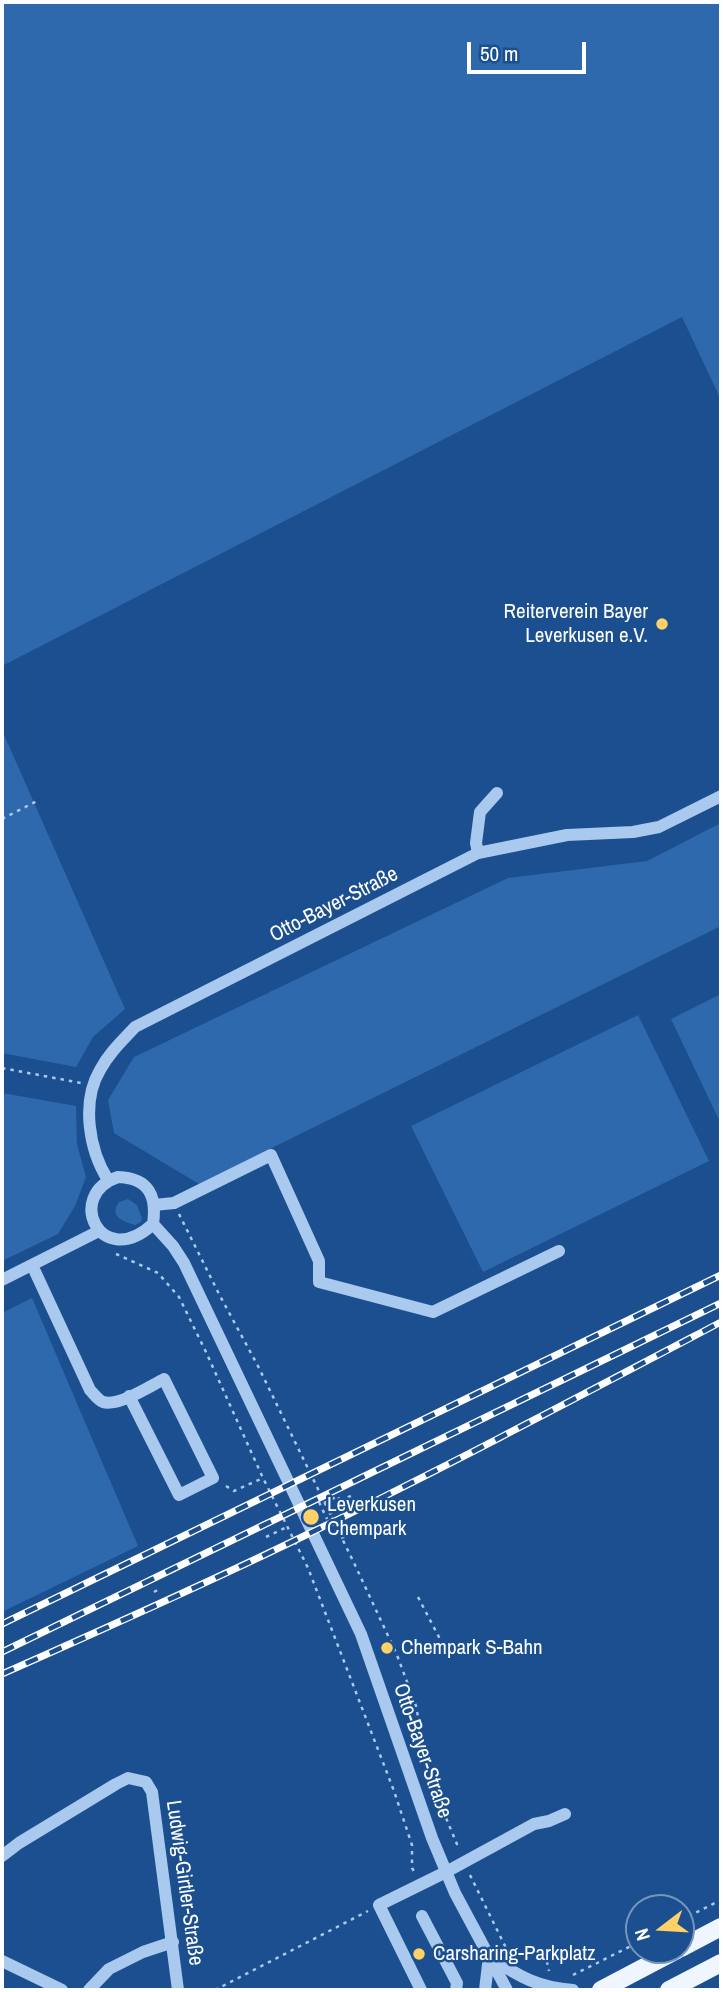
<!DOCTYPE html>
<html>
<head>
<meta charset="utf-8">
<style>
  body { margin:0 }
  #map { position:relative; width:723px; height:1992px; overflow:hidden; background:#1b4f8f; font-family:"Archivo Narrow",sans-serif }
  canvas { display:block }
  .frame { position:absolute; inset:0; border:4px solid #fff; pointer-events:none }
  .north { position:absolute; left:625px; top:1894px; width:70px; height:70px; box-sizing:border-box; background:#1b4f8f; border:2px solid #7695bc; border-radius:50%; rotate:253deg; font-size:19px; font-weight:700; line-height:28px; text-align:center; color:#fff }
  .north::after { content:''; display:block; margin:auto; width:24px; height:32px; background:#ffd166; clip-path:polygon(50% 0,100% 100%,50% 72%,0 100%) }
  .scale { position:absolute; left:467px; top:42px; width:119px; height:32px; box-sizing:border-box; border:4px solid #fff; border-top:0; padding-left:9px; font-size:21px; line-height:24px; white-space:nowrap; color:#fff; -webkit-text-stroke:5px #1b4f8f; paint-order:stroke }
</style>
</head>
<body>
<div id="map">
<canvas width="723" height="1992"></canvas>
<div class="frame"></div>
<div class="north">N</div>
<div class="scale">50 m</div>
</div>
<script>
const c = document.querySelector('canvas').getContext('2d');
c.lineJoin = 'round';
function paint(path, color) { c.fillStyle = color; c.fill(path, 'evenodd'); }
function trace(path, color, width, dash) { c.strokeStyle = color; c.lineWidth = width; c.lineCap = dash ? 'butt' : 'round'; c.setLineDash(dash || []); c.stroke(path); }
function write(font, color, halo, rows, align = 'center') {
  c.font = font + ' "Archivo Narrow",sans-serif'; c.lineWidth = 5; c.setLineDash([]); c.textBaseline = 'middle'; c.strokeStyle = halo; c.fillStyle = color; for (const [text, x, y, turn = 0] of rows) {
    c.save(); c.translate(x, y); c.rotate((+turn || 0) * Math.PI / 180); c.textAlign = isNaN(turn) ? turn : align; if (halo) c.strokeText(text, 0, 0); c.fillText(text, 0, 0); c.restore();
  }
}
paint(new Path2D(`
  M2 2H721V400L682 317 2 666Z
  M2 730 125 1009 93 1037 76 1067 2 1053Z
  M721 823V926L199 1184 114 1133 108 1100 134 1057 508 878 647 861Z
  M721 994V1124L671 1019Z
  M638 1015 709 1161 483 1272 411 1126Z
  M2 1093 76 1106 77 1144 86 1177 75 1206 58 1234 2 1261Z
  M128 1199 137 1205 142 1218 141 1222 135 1225C122 1221 109 1216 119 1202Z
  M32 1298 138 1546 2 1612V1313Z`), '#2e69ad');
trace(new Path2D(`
  M2 819 37 801
  M2 1068 81 1083
  M179 1214 219 1294 259 1368 355 1565 397 1655 416 1706 424 1750 441 1806 459 1849
  M116 1254 158 1273 179 1297 206 1352 263 1478 308 1568 394 1791 412 1845V1868L415 1873
  M226 1486 234 1491 263 1478
  M340 1501 355 1494
  M319 1502 327 1519
  M324 1503 338 1496 340 1501
  M329 1514 344 1508 340 1501
  M266 1537 287 1527
  M341 1538 369 1525 384 1532
  M154 1592 159 1589
  M418 1597 441 1641
  M470 1875 507 1950
  M681 1920 721 1900
  M545 1953 549 1971
  M573 1975 639 1942
  M215 1990 368 1911`), '#a9c9ee', 2.5, [3.5, 5]);
trace(new Path2D(`
  M478 853 476 843 480 812 497 793
  M118 1177C149 1178 157 1196 153 1224 101 1272 64 1195 118 1177Z
  M108 1180C89 1150 81 1102 100 1070 109 1053 122 1041 135 1027L478 853 567 835 633 832 659 827 721 796
  M154 1205 174 1203 271 1155 319 1261V1282L433 1312 559 1251
  M153 1224 173 1246 184 1263 361 1634 432 1838 455 1893 507 1990
  M32 1265 90 1390C94 1394 98 1400 103 1402 118 1407 150 1386 164 1379L213 1478 179 1495 129 1396
  M2 1280 99 1231
  M2 1856 19 1843 116 1784 128 1778 146 1782 152 1792 178 1990
  M422 1916 457 1983 456 1990
  M492 1958C519 1977 540 1988 573 1990
  M2 1961 62 1990
  M89 1990 109 1969 143 1952 173 1942
  M421 1990 379 1905 446 1872 534 1824 549 1821 565 1814
  M485 1990 489 1956`), '#a9c9ee', 12);
trace(new Path2D(`
  M681 1948 721 1927
  M601 1990 677 1950
  M669 1990 721 1963`), '#f0f6ff', 18);
const rail = new Path2D(`
  M2 1624 721 1275
  M2 1652 721 1303
  M2 1674C104 1629 205 1584 306 1535 446 1467 584 1394 721 1322`);
trace(rail, '#fff', 7);
trace(rail, '#1b4f8f', 4.5, [13]);
for (const [x, y, r, color] of [
  [662,624,7,"#ffd166"],
  [311,1517,9,"#ffd166"],
  [387,1648,7,"#ffd166"],
  [419,1954,7,"#ffd166"]
]) { const dot = new Path2D(); dot.arc(x, y, r, 0, 2 * Math.PI); c.fillStyle = color; c.fill(dot); trace(dot, '#1b4f8f', 2.5); }
write('21px', '#fff', '#1b4f8f', [
  ["Reiterverein Bayer",648,612,"right"],
  ["Leverkusen e.V.",648,636,"right"],
  ["Leverkusen",327,1505],
  ["Chempark",327,1529],
  ["Chempark S-Bahn",401,1648],
  ["Carsharing-Parkplatz",433,1954]
], 'left');
write('21px', '#fff', '#1b4f8f', [
  ["Otto-Bayer-Straße",334,905,-27],
  ["Otto-Bayer-Straße",422,1751,71],
  ["Ludwig-Girtler-Straße",184,1883,82]
]);
</script>
</body>
</html>
